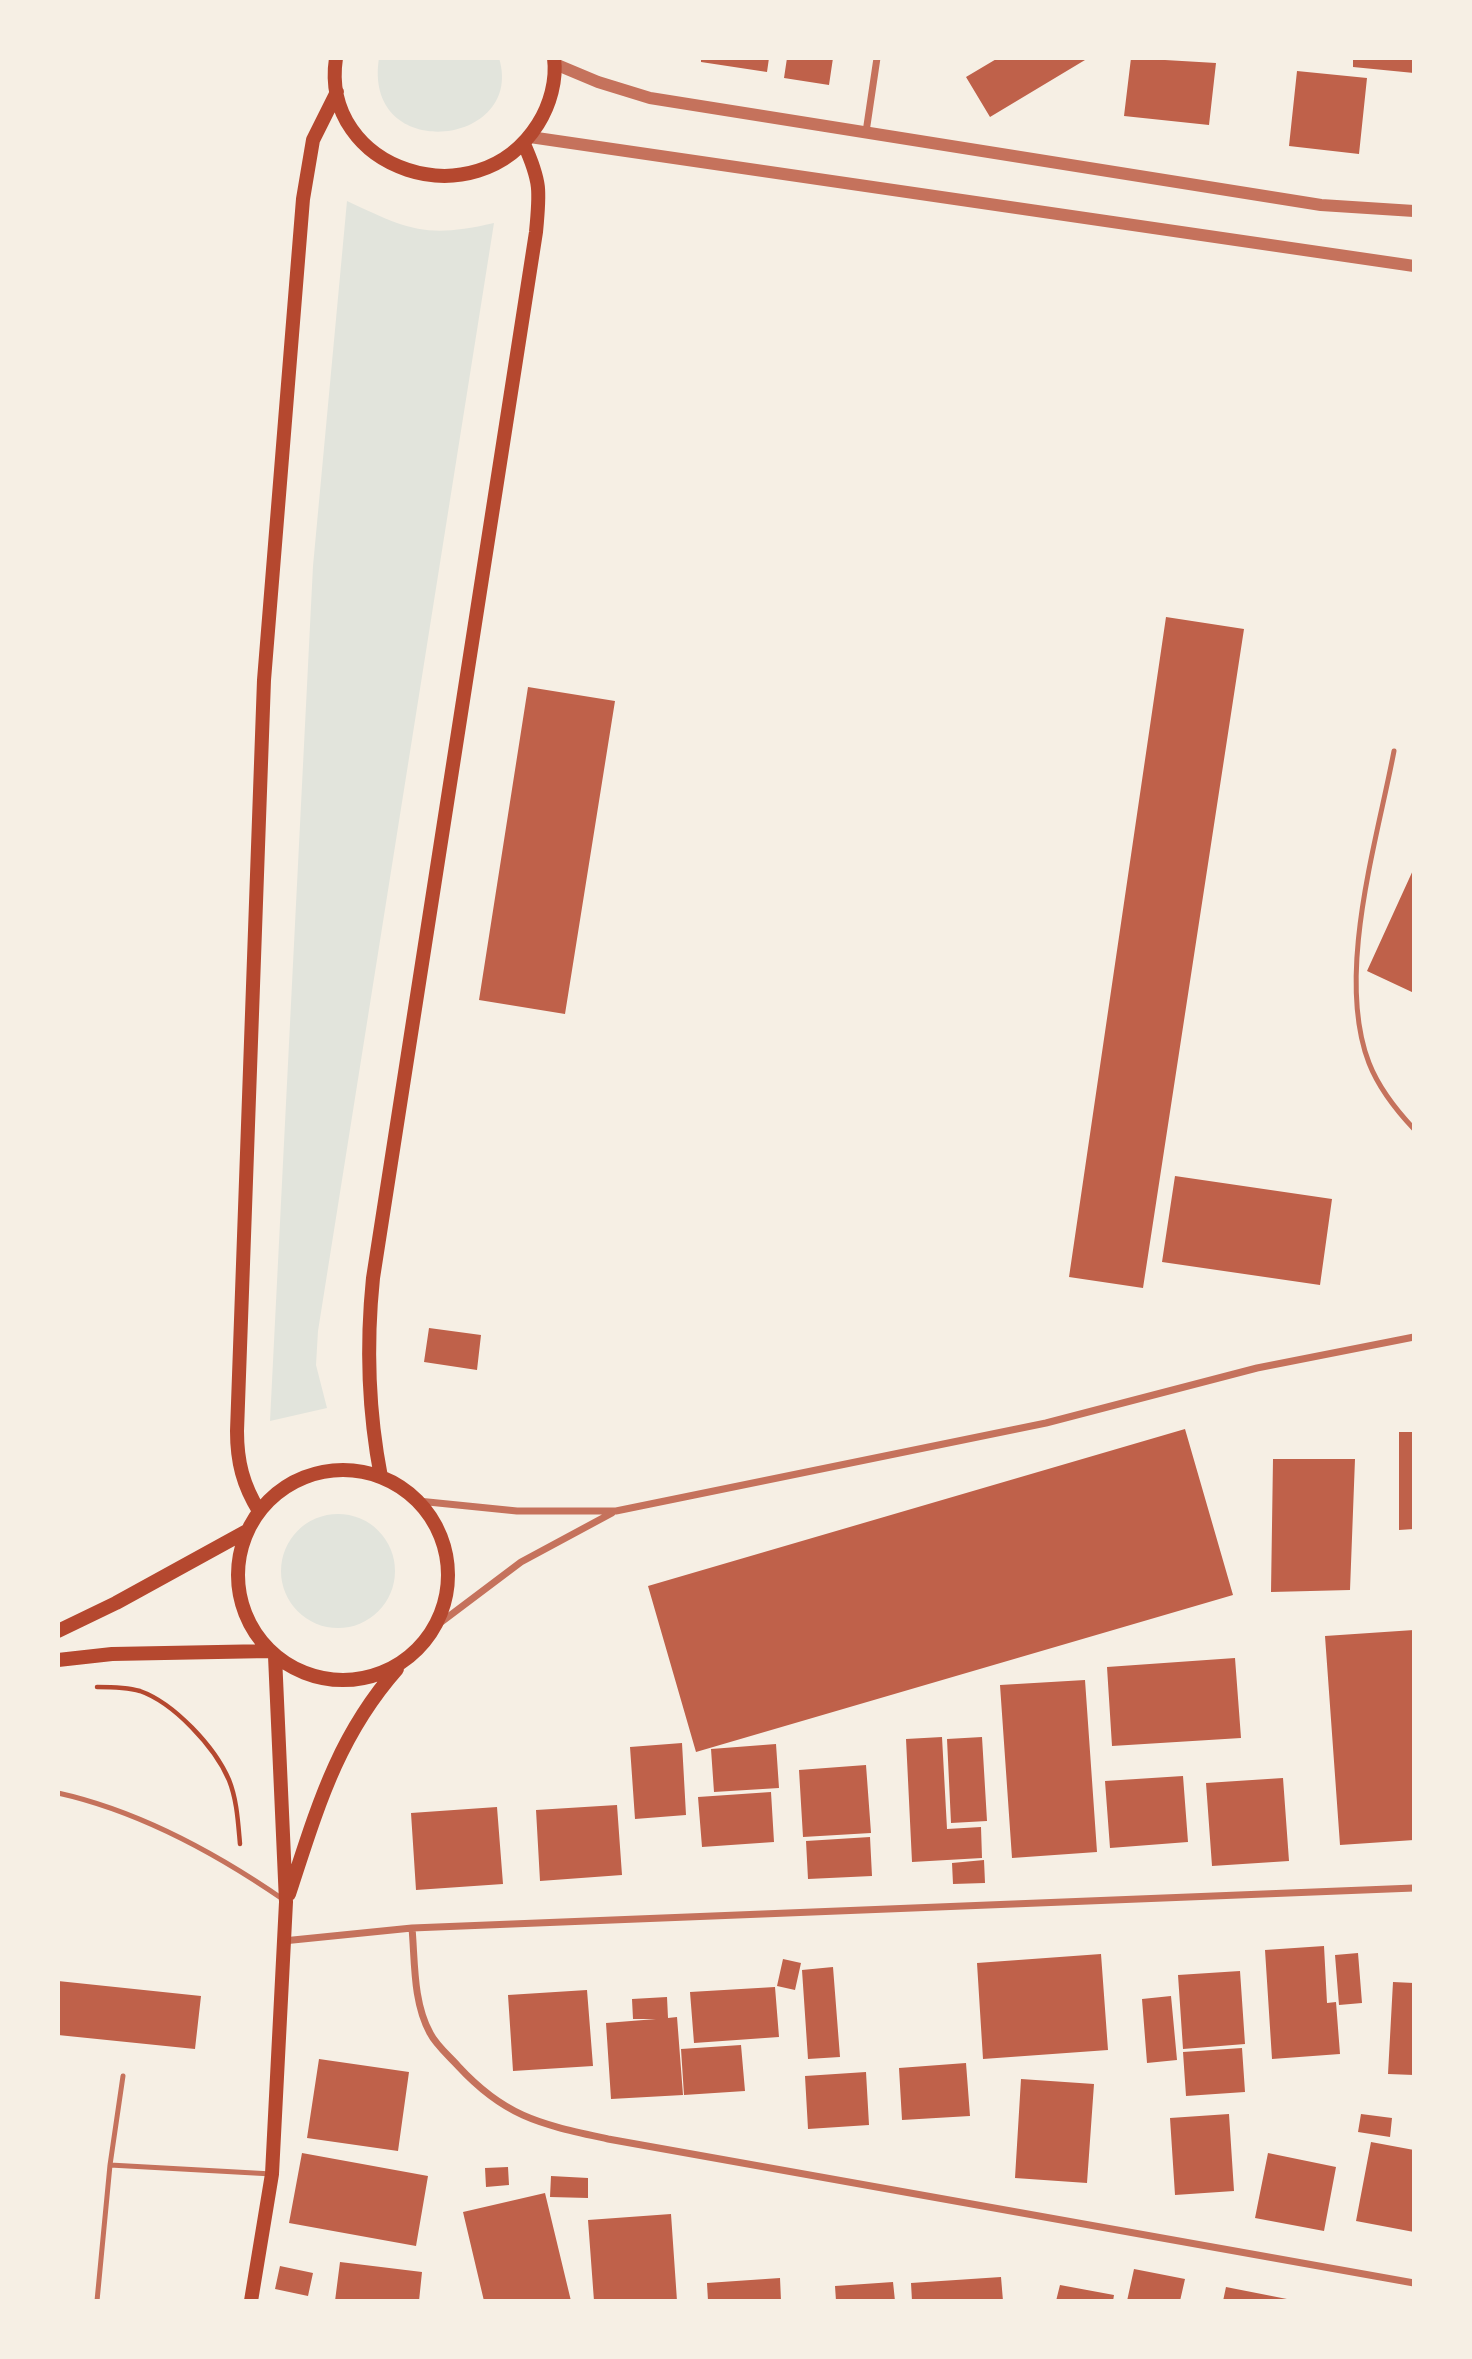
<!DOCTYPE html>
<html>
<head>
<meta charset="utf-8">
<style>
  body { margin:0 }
  #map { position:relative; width:1472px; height:2359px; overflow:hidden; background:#f6efe4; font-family:Overpass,sans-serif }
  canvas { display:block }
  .frame { position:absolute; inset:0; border:60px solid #f6efe4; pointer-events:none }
</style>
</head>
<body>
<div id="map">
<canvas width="1472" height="2359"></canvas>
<div class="frame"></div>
</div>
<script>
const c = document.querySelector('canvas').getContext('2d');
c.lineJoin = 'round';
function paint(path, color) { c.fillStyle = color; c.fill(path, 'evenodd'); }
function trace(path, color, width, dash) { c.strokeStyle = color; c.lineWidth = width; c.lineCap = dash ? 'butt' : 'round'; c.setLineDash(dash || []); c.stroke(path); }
paint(new Path2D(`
  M379 58H499C526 147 362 165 379 58Z
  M347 201C407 229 425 239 494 223L318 1331 316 1365 327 1408 270 1421 313 566Z
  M281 1571a57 57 0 1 1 114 0a57 57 0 1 1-114 0Z`), '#e2e4dc');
paint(new Path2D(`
  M701 58H769L767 72 701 62Z
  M787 58H833L829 85 784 78Z
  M998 58H1083L1085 60 990 117 966 77Z
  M1131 58 1216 63 1209 125 1124 116Z
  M1353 58H1414V73L1353 67Z
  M1297 71 1367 78 1359 154 1289 146Z
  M1166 617 1244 629 1143 1288 1069 1277Z
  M528 687 615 701 565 1014 479 1000Z
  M1414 868V993L1367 971Z
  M1175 1176 1332 1199 1320 1285 1162 1262Z
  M429 1328 481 1335 477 1370 424 1362Z
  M1185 1429 1233 1595 696 1752 648 1586Z
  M1399 1432H1414V1529L1399 1530Z
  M1273 1459H1355L1350 1590 1271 1592Z
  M1414 1630V1840L1340 1845 1325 1636Z
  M1235 1658 1241 1738 1112 1746 1107 1667Z
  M1085 1680 1097 1852 1012 1858 1000 1685Z
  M942 1737 947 1829 981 1827 982 1858 912 1862 906 1739Z
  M982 1737 987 1821 951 1823 947 1739Z
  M682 1743 686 1815 635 1819 630 1747Z
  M776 1744 779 1788 714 1792 711 1749Z
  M866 1765 871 1833 803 1837 799 1770Z
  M1183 1776 1188 1842 1110 1848 1105 1781Z
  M1283 1778 1289 1861 1212 1866 1206 1783Z
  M771 1792 774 1842 702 1847 698 1797Z
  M617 1805 622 1875 540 1881 536 1810Z
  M497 1807 503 1884 416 1890 411 1813Z
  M870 1837 872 1876 808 1879 806 1841Z
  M984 1860 985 1883 953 1884 952 1863Z
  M1324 1946 1327 2003 1336 2002 1340 2054 1272 2059 1265 1950Z
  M1358 1953 1362 2003 1339 2005 1335 1955Z
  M1101 1954 1108 2050 983 2059 977 1963Z
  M783 1959 801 1963 795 1990 777 1986Z
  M833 1967 840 2057 808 2059 802 1970Z
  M1240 1971 1245 2044 1183 2049 1178 1975Z
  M58 1981 201 1996 195 2049 58 2035Z
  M1393 1982 1414 1983V2075L1388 2074Z
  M775 1987 779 2037 694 2043 690 1992Z
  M587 1990 593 2066 513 2071 508 1995Z
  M1171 1996 1177 2060 1147 2063 1142 1999Z
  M667 1997 668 2018 677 2017 683 2095 611 2099 606 2023 656 2019H633L632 1999Z
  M741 2045 745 2091 684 2095 681 2049Z
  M1242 2048 1245 2092 1186 2096 1183 2052Z
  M319 2059 409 2072 398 2151 307 2138Z
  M966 2063 970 2116 902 2120 899 2068Z
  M866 2072 869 2125 808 2129 805 2076Z
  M1021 2079 1094 2084 1087 2183 1015 2178Z
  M1229 2114 1234 2191 1175 2195 1170 2118Z
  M1361 2114 1392 2118 1390 2137 1358 2132Z
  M1371 2142 1414 2150V2232L1356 2221Z
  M302 2153 428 2176 416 2246 289 2223Z
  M1268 2153 1336 2167 1324 2231 1255 2218Z
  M508 2167 509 2185 486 2187 485 2168Z
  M551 2176 588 2178V2198L550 2197Z
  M545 2193 571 2301H484L463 2212Z
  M671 2214 677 2301H594L588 2220Z
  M340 2262 422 2272 419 2301H335Z
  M280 2266 313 2273 308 2296 275 2289Z
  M1134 2269 1185 2279 1180 2301H1127Z
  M1001 2277 1003 2301H912L911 2283Z
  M780 2278 781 2301H708L707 2283Z
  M893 2282 895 2301H836L835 2286Z
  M1060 2285 1114 2295 1113 2301H1056Z
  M1226 2287 1292 2300 1291 2301H1223Z`), '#bf614a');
trace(new Path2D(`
  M97 1687C111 1687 126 1687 140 1691 174 1703 215 1747 229 1780 237 1800 238 1822 240 1844`), '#b5482f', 4.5);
trace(new Path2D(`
  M1394 751C1377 841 1335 975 1369 1063 1378 1086 1397 1111 1414 1129
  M58 1793C139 1811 216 1853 284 1900
  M110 2165 272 2174
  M97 2301 110 2165 123 2076`), '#c5725c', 5);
trace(new Path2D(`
  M866 132 877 58
  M418 1501 517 1511H616L1046 1423 1257 1368 1414 1337
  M436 1626 521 1562 612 1513
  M412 1928C415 1962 413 2002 430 2033 436 2045 449 2056 458 2066 506 2118 541 2124 608 2139L1414 2283
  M283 1941 412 1928 1414 1888`), '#c5725c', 7);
trace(new Path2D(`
  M555 64 598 82 650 98 1321 205 1414 211
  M530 137 1414 266`), '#c5725c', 12);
trace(new Path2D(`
  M336 58C319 170 476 222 538 124 550 105 557 80 554 58
  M238 1575a105 105 0 1 1 210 0a105 105 0 1 1-210 0Z
  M381 1477C368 1410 366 1346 373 1278L536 232C540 191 541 182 524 144
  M259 1511C243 1485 237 1462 237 1431L264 680 303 199 313 140 337 92
  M58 1631 116 1603 247 1531
  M58 1660 112 1654 270 1651
  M289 1894C317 1809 337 1737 397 1669
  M251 2301 272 2174 286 1902 275 1656`), '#b5482f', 14);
</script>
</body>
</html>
